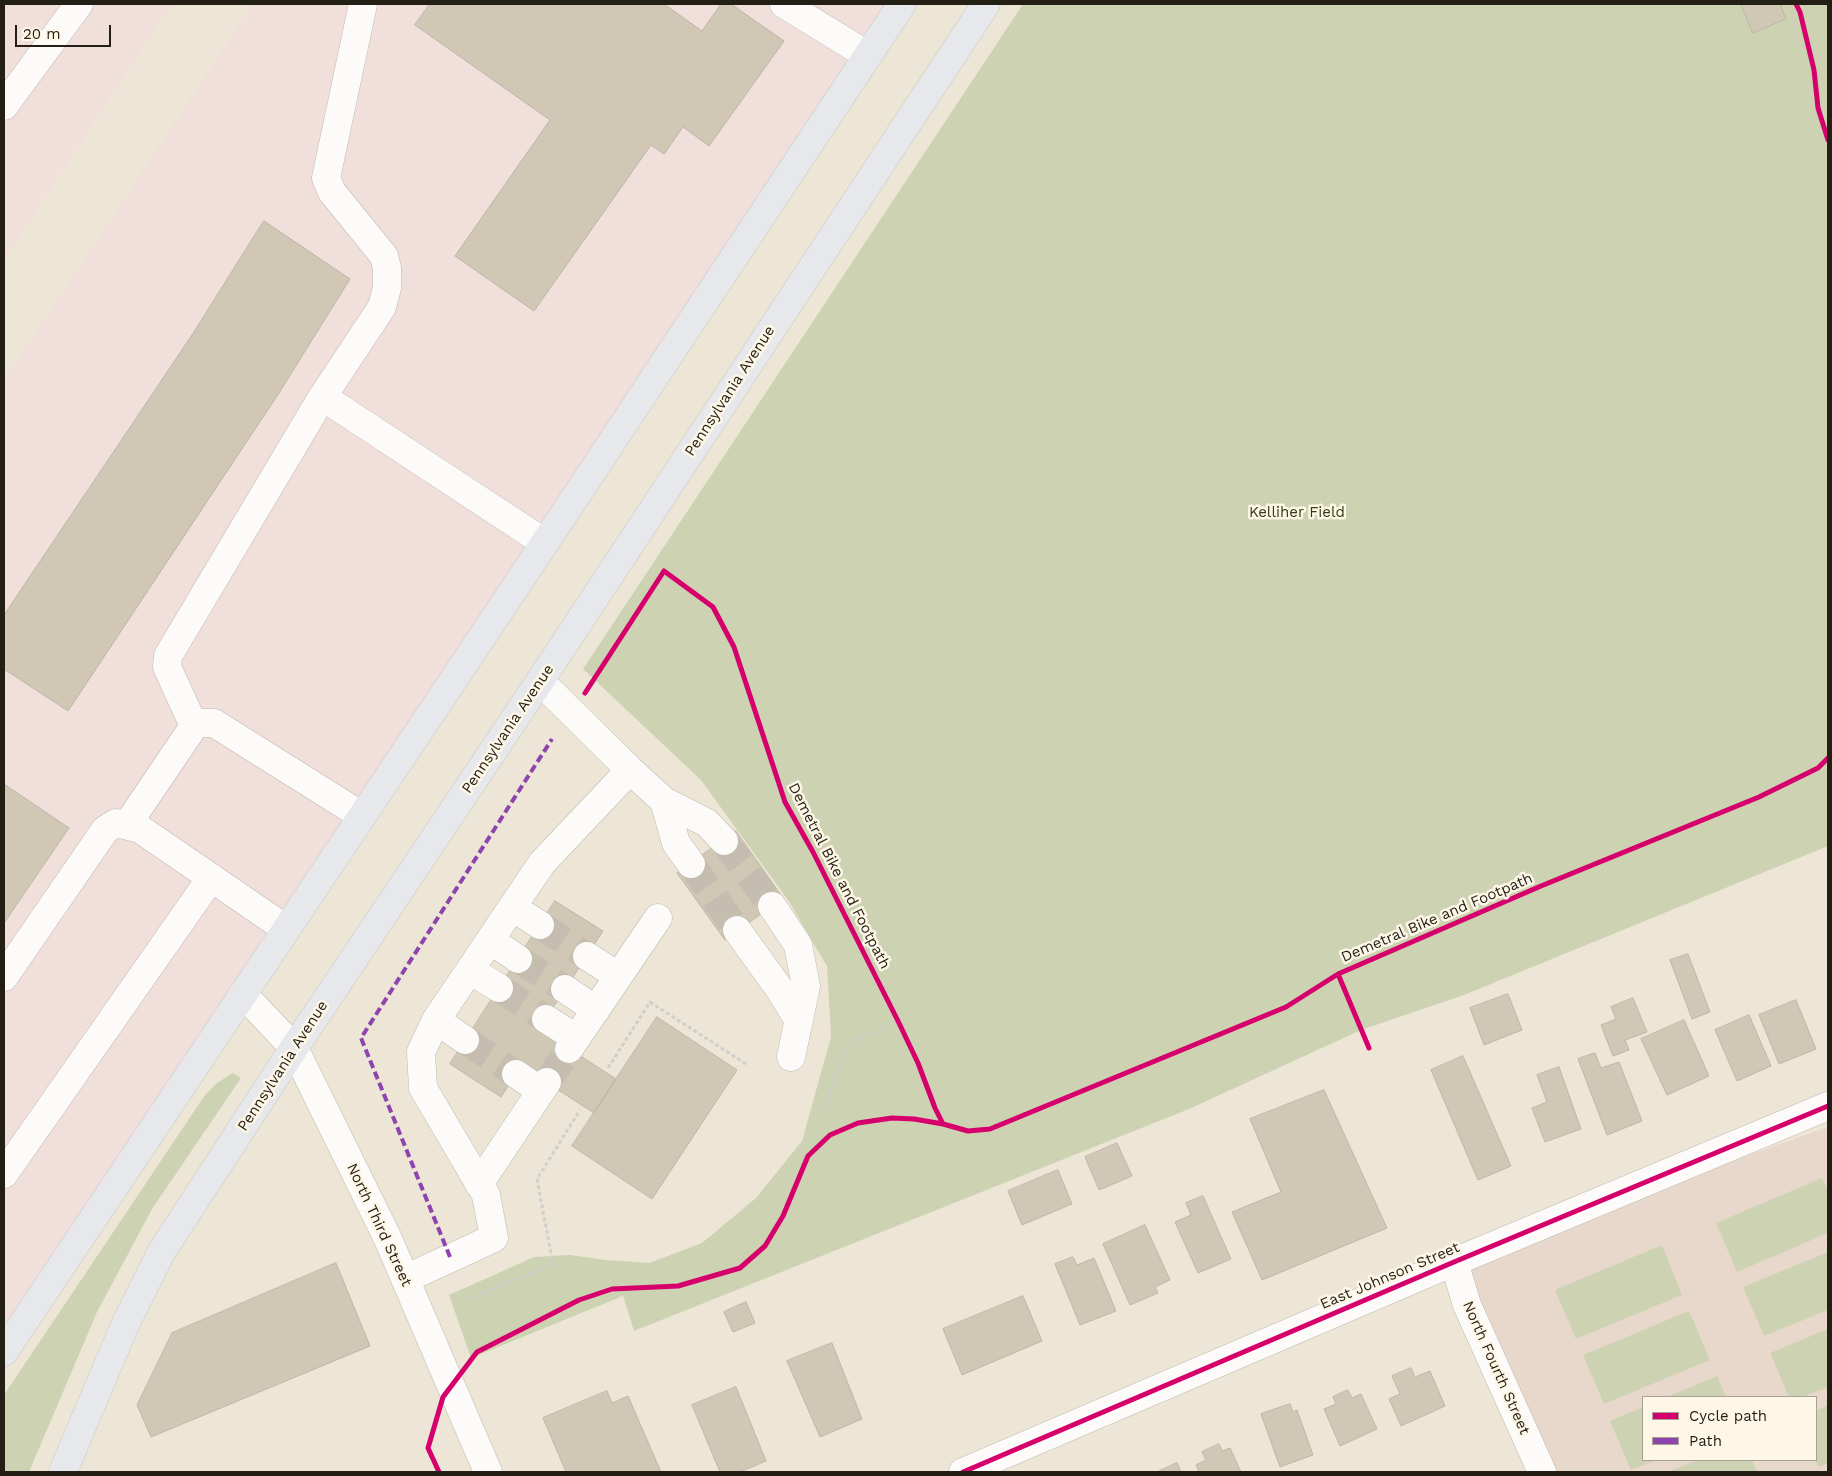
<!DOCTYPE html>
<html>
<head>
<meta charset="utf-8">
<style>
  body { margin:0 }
  #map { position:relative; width:1832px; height:1476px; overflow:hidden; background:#ede6d7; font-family:"Work Sans",sans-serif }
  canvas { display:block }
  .frame { position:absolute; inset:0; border:5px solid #231f15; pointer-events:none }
  .legend { position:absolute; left:1642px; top:1396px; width:175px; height:65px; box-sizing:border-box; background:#fef7e7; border:1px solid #a6a193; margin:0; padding:6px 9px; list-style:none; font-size:15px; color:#231f15 }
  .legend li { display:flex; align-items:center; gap:10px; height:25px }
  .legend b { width:25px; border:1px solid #a6a193 }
  .scale { position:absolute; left:15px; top:25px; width:96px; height:22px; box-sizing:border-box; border:2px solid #231f15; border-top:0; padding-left:6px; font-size:15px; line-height:18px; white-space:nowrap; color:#231f15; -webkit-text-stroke:4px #fef7e7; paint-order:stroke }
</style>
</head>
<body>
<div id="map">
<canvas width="1832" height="1476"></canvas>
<div class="frame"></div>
<ul class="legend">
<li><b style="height:6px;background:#d6006c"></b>Cycle path</li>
<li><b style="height:6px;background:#8e44ad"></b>Path</li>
</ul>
<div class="scale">20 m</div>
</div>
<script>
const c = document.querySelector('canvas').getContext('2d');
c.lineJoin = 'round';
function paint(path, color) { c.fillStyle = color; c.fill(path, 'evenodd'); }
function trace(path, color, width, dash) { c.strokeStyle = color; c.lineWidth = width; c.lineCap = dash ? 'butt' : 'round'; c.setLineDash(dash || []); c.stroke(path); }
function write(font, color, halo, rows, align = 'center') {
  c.font = font + ' "Work Sans",sans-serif'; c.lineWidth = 5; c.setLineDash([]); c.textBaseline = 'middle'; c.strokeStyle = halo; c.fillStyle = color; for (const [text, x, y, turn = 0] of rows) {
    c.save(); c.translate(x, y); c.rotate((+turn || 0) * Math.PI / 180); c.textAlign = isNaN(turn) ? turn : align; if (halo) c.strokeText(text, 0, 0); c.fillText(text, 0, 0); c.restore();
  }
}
paint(new Path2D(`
  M4 4H172L4 260Z
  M253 4H902L4 1352V379Z`), '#f0dfda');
paint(new Path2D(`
  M1828 1127V1472H1542L1454 1262 1493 1246ZM1643 1397H1816V1460H1643Z`), '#e8d8cb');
paint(new Path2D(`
  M1023 4H1828V846L1464 995 1361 1030 1189 1109 634 1331 623 1296 471 1358 449 1295 534 1257 570 1255 606 1260 649 1263 702 1243 756 1198 802 1141 831 1037 827 966 788 900 701 780 583 669Z
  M233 1073 241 1078 152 1209 97 1312 29 1472H4V1395L205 1095 217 1083Z
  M1822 1178 1828 1191V1233L1737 1272 1716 1223Z
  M1662 1245 1682 1295 1576 1339 1555 1290Z
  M1828 1252V1310L1764 1336 1743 1287Z
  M1689 1311 1710 1360 1604 1404 1583 1355Z
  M1828 1329V1387L1803 1397H1789L1770 1353Z
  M1717 1376 1726 1397H1667Z
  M1828 1405V1463L1819 1467 1815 1460 1816 1411Z
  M1643 1407V1460H1656L1631 1470 1610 1421Z
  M1698 1460H1752L1757 1472H1668Z`), '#cdd2b2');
const building = new Path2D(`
  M430 4H664L702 31 721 4H731L784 41 709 146 683 127 664 154 651 145 534 311 455 256 550 120 415 25Z
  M1741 4H1780L1786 19 1753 33Z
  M264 221 350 279 279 393 68 711 4 669V615L192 335Z
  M4 784 69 828 4 923Z
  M736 831 783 898 725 940 677 873Z
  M555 901 603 931 539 1029 616 1079 594 1113 521 1066 501 1097 450 1064Z
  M1688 954 1710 1012 1692 1019 1670 960Z
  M1508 994 1522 1030 1484 1045 1470 1008Z
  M1633 998 1647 1032 1625 1040 1629 1050 1613 1056 1601 1025 1616 1019 1611 1007Z
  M1796 1000 1816 1049 1779 1064 1759 1015Z
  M1749 1015 1771 1066 1737 1081 1715 1030Z
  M657 1017 737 1070 652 1199 572 1146Z
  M1684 1020 1709 1076 1667 1095 1641 1039Z
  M1595 1053 1601 1068 1619 1062 1642 1121 1607 1135 1578 1059Z
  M1463 1056 1511 1166 1478 1180 1431 1070Z
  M1559 1067 1581 1129 1545 1142 1532 1108 1547 1102 1537 1075Z
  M1324 1090 1387 1228 1262 1280 1232 1212 1281 1192 1250 1119Z
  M1117 1143 1132 1176 1099 1190 1085 1157Z
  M1058 1170 1072 1204 1022 1225 1008 1191Z
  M1203 1196 1231 1259 1198 1273 1175 1222 1191 1215 1186 1203Z
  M1145 1225 1170 1280 1155 1287 1158 1293 1130 1305 1103 1244Z
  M1073 1257 1077 1265 1094 1258 1116 1311 1080 1325 1055 1264Z
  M336 1263 370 1346 151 1437 137 1405 172 1333Z
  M1023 1296 1042 1341 962 1375 943 1329Z
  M746 1302 755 1323 733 1332 724 1312Z
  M832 1343 862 1419 820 1437 787 1361Z
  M1411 1368 1415 1377 1430 1371 1445 1406 1401 1426 1389 1399 1400 1394 1392 1376Z
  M736 1387 766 1461 740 1472H720L692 1405Z
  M1348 1390 1352 1398 1361 1394 1377 1429 1340 1446 1324 1409 1336 1404 1333 1397Z
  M607 1391 612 1403 628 1396 661 1472H566L543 1418Z
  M1290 1404 1293 1412 1297 1410 1313 1455 1280 1467 1261 1414Z
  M1219 1444 1222 1451 1230 1448 1241 1472H1199L1196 1465 1206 1460 1202 1452Z
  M1177 1463 1181 1472H1157Z`);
paint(building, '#d0c8b5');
trace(building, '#bcb6aa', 1);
trace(new Path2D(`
  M724 841 772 906
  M691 864 737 930
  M540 925 587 956
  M518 959 565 989
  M499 988 546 1019
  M465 1040 516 1074
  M547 1082 569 1049`), '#c5beb0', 28, [28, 14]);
const minor = new Path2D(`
  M784 4 867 55
  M4 106 79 4
  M321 399 382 307 387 288V268L384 256 332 192 326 178 363 4
  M194 726 167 667 168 656 321 399H326L545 543
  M630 770 664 801 676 843 691 864
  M664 801 707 823 724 841
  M127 825 194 726 201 723H214L362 816
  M772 906 798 945 806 986 791 1057
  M512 907 540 925
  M737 930 778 987 799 1021
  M490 940 518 959
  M587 956 618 976
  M470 970 499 988
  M4 977 105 830 116 823 140 829 286 929
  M565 989 596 1010
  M243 994 294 1048 388 1239 488 1472
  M546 1019 576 1038
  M436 1020 465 1040
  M569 1049 658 918
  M516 1074 541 1091
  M4 1174 211 878
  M479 1184 547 1082
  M1454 1262 1467 1305 1542 1472
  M405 1279 494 1238 486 1195 423 1088 421 1052 436 1020 542 863 630 770 540 681
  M963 1472 1454 1262 1828 1106`);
const major = new Path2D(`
  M4 1352 550 535 902 4
  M63 1472 124 1327 162 1251 294 1048 540 681 986 4`);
trace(minor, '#bfb9ae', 29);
trace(major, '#c8c5bd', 29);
trace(new Path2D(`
  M608 1068 650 1002 746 1064
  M824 1111 846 1049 854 1042 898 1021
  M467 1299 553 1264 537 1179 580 1110`), '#d1cfca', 3, [4, 2.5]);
trace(minor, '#fcfbf9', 28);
trace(major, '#e6e8eb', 28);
trace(new Path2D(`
  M450 1257 361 1038 552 739`), '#8e44ad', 4, [8, 4]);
trace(new Path2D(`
  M1796 4 1800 12 1814 70 1818 108 1828 140
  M585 693 664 571 713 607 734 647 785 802 813 852 898 1021 918 1063 935 1108 943 1124
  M1338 974 1369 1048
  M439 1472 428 1448 443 1397 477 1352 579 1300 612 1289 678 1286 740 1268 765 1246 783 1216 808 1156 830 1135 858 1123 892 1118 914 1119 943 1124 968 1131 990 1129 1286 1007 1338 974 1541 886 1759 797 1818 768 1828 758
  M963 1472 1454 1262 1828 1106`), '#d6006c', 5);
write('15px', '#231f15', '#fef7e7', [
  ["Pennsylvania Avenue",730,391,-57],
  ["Pennsylvania Avenue",508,729,-56],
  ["Demetral Bike and Footpath",839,876,63],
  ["Demetral Bike and Footpath",1437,918,-23],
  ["Pennsylvania Avenue",283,1066,-57],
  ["North Third Street",379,1225,65],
  ["East Johnson Street",1390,1276,-23],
  ["North Fourth Street",1496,1368,66]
]);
write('15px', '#323e11', '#fef7e7', [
  ["Kelliher Field",1297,513]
]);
</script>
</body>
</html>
